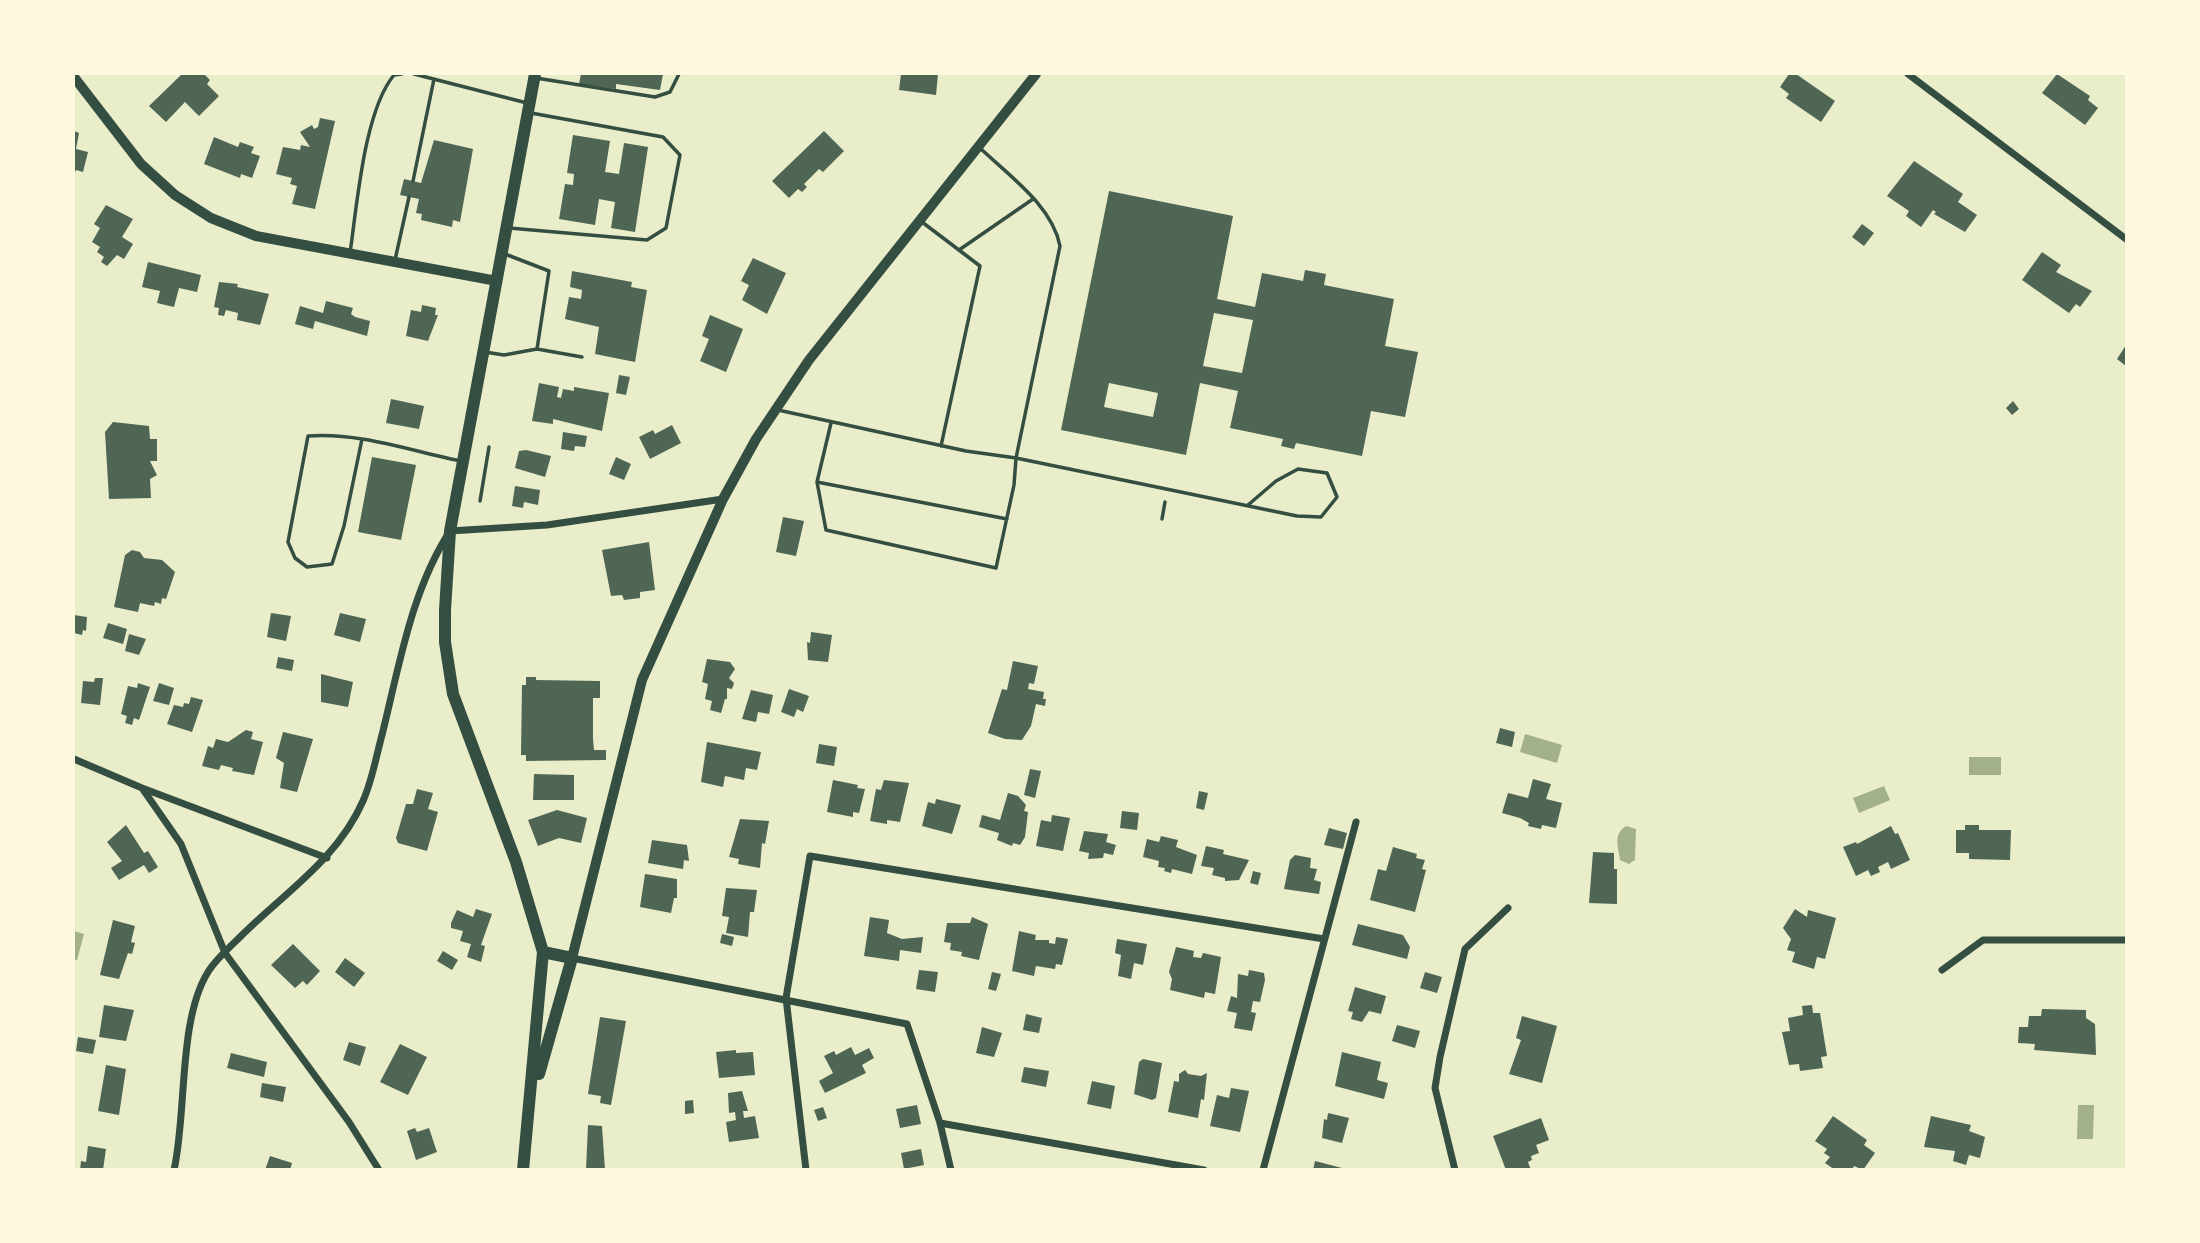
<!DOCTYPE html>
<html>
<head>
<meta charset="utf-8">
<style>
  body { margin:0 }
  #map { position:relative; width:2200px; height:1243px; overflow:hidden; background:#e9edc9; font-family:Arial,sans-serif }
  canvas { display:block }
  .frame { position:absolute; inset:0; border:75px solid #fefae0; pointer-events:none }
</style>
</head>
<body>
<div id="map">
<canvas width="2200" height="1243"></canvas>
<div class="frame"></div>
</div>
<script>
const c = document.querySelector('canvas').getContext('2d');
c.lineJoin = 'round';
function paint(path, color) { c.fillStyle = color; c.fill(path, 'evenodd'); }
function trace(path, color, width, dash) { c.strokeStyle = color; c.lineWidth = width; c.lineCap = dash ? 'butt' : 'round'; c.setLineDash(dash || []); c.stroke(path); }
paint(new Path2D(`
  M1525 734 1562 745 1557 763 1520 752Z
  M1969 757H2001V775H1969Z
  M1884 786 1890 800 1859 813 1853 798Z
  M1626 826 1636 829 1635 860 1629 864 1620 860C1619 848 1612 835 1626 826Z
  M74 931 84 934 77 960H74Z
  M2078 1105H2094L2093 1139H2077Z`), '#a3b18a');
paint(new Path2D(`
  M182 74H204L210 80 207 84 219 96 199 116 185 102 166 122 149 106Z
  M581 74H663L660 90 616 84V89L579 84Z
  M901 74H938L936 95 899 90Z
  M1789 74H1796L1835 101 1821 122 1786 98 1789 94 1780 87Z
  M2057 74 2090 96 2088 100 2098 108 2085 125 2042 93Z
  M320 118 335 121 315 209 292 204 297 186 290 184 292 178 276 174 283 147 300 150 301 145 310 147 300 132 312 125 314 129 318 127Z
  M74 131 79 133 76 149 88 152 83 172 76 170 74 175Z
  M824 131 844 151 823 172 819 169 804 184 807 187 802 192 798 189 789 198 772 181Z
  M573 135 610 141 605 172 619 174 624 143 648 147 635 232 611 228 615 202 599 199 595 225 559 219 565 184 573 185 574 174 567 173Z
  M214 137 238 147 240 142 254 147 251 153 260 156 252 178 241 174 240 178 204 164Z
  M434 140 473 149 460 222 453 220 452 227 421 220 422 214 416 213 419 199 400 195 404 179 421 183Z
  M1914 161 1963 194 1958 202 1977 215 1965 232 1934 214 1936 212 1933 210 1921 227 1906 216 1909 211 1887 196Z
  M1109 191 1233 216 1217 299 1255 307 1262 273 1303 281 1305 270 1326 274 1324 285 1394 299 1385 346 1418 352 1405 417 1371 411 1362 456 1296 443 1294 449 1281 446 1283 439 1230 428 1238 391 1200 383 1186 455 1061 430ZM1214 313 1253 320 1242 373 1203 366ZM1109 383 1158 393 1153 417 1104 407Z
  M106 205 133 219 122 237 133 244 124 259 117 255 107 266 101 262 104 257 97 252 100 247 92 242 100 228 94 224Z
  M1862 224 1874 233 1864 246 1852 237Z
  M2042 252 2061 265 2056 272 2092 291 2080 307 2076 304 2069 313 2022 280Z
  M753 258 786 273 767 314 742 300 749 285 741 281Z
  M148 262 201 275 197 292 179 288 174 307 157 303 160 291 142 287Z
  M572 271 632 282 631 287 647 290 635 362 595 354 599 327 565 319 569 297 581 299 582 290 570 287Z
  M219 282 238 284 237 287 269 294 260 325 237 320 238 313 226 310 224 316 218 315 219 308 214 307Z
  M326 301 353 308 351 314 355 317 370 321 367 336 315 321 313 329 295 324 300 306 323 313Z
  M422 305 436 308 435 315H438L428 341 406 336 411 310 421 312Z
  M710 315 743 329 726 372 700 361 709 339 702 336Z
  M2126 345V366L2117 359Z
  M619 375 630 377 626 395 616 393Z
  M539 383 559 387 557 397 561 398 563 389 574 391V387L609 393 602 431 553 419V424L532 421Z
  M391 399 424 406 419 429 386 423Z
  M2013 401 2019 409 2012 415 2006 408Z
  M113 422 149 426 150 439H157V461H150L157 475 150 479 151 498 109 499 105 432Z
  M672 425 681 443 650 459 639 437 653 430 655 434Z
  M563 432 587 436 585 447 575 446 574 451 561 449Z
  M526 450 551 456 545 477 515 468 519 451Z
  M372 457 416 465 401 540 358 532Z
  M616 457 631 464 624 480 609 474Z
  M515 486 540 490 538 505 524 502 523 508 512 506Z
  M783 517 804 521 796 556 776 552Z
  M649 542 655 590 640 592V598L624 600 622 595 611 596 602 550Z
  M132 550 140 552 144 558 162 560 175 572 166 599 162 598 161 604 155 602 154 606 140 603 138 612 114 607 125 555Z
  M271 613 291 616 286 641 267 637Z
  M340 613 366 619 360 642 334 635Z
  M74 615 87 617 86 631 83 630 82 635 74 633Z
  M108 623 127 629 123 644 103 638Z
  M811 632 832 635 828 662 808 660 807 642 810 643Z
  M129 634 146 639 139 655 125 651Z
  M278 657 294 660 292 671 276 668Z
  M707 659 730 662 735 669 729 678 734 683 732 689 727 688V699H725L721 713 710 710 712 701 705 699 708 684 702 682Z
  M1013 661 1038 666 1034 684 1029 683 1028 689 1044 692 1043 699H1046L1045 706 1036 704 1031 726 1022 740 1005 739 988 733 1002 689 1007 690Z
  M321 674 353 682 348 707 321 702Z
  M526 677H536V680L600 681V698H593V739L594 750H606V760L526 761V755H521L522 685H526Z
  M95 678H103L100 705 81 703 83 681 94 682Z
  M138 683 150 687 139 720 134 718 132 725 125 723 127 716 121 714 128 686 137 688Z
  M159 683 174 688 169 705 153 701Z
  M789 689 809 696 803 712 797 709 794 717 781 712Z
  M751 690 773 695 769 714 758 712 756 722 742 719Z
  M191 697 203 700 192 732 167 724 174 705 183 707 184 703 189 704Z
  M1500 728 1515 732 1512 747 1496 743Z
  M246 730 253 732 251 739 263 742 254 775 232 771 233 768 221 765 219 770 202 766 208 746 213 748 216 739 228 742Z
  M283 732 313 739 297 792 280 788 284 763 276 758Z
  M707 742 761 752 757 770 746 768 744 780 725 776 723 787 701 782Z
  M819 744 837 747 834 766 816 763Z
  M1030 769 1041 771 1035 798 1024 795Z
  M534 774 574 775V800H533Z
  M1533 779 1551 784 1546 799 1562 803 1556 828 1542 825 1541 829 1528 826 1529 823 1520 818 1502 813 1508 793 1528 798Z
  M833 780 858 785 857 788 865 789 859 813 853 812V817L827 812Z
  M884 780 909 783 900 822 887 820V824L870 821 876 789 881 790Z
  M417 789 433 793 428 809 438 812 427 851 398 843 396 838 406 804H413Z
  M1199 791 1208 793 1204 810 1196 808Z
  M1008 793 1018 796 1026 805 1024 811 1028 812 1025 837 1020 845 1013 843 1012 846 997 840 999 833 979 827 982 815 1000 820Z
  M936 799 961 805 952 834 922 826 928 802 935 804Z
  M557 810 587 818 581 843 559 838 538 846 528 820Z
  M1122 811 1139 813 1137 830 1120 828Z
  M1052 815 1070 818 1063 851 1036 846 1041 820 1051 822Z
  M740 819 769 821 765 844 762 843 760 868 738 864 739 859 729 857Z
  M126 825 144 853 148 851 158 867 149 873 144 865 119 880 111 868 122 861 107 842Z
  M1965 825H1979V830H2011L2010 860 1969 859V853H1956V830H1965Z
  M1891 826 1895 834 1898 833 1910 860 1891 869 1888 862 1878 867 1880 872 1871 876 1868 870 1856 876 1843 847 1856 842 1857 844Z
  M1329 828 1347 833 1343 849 1324 845Z
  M1084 831 1108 834 1106 842 1116 845 1113 855 1104 853 1103 858 1088 859 1089 853 1079 851Z
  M1161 836 1178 840 1176 847 1197 855 1192 874 1172 869 1171 873 1164 871 1165 868 1158 867 1159 861 1143 857 1147 839 1159 842Z
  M652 840 687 845 689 861 684 860 683 869 648 863Z
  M1206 846 1224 850 1223 854 1249 860 1239 880 1225 881V878L1212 875 1214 868 1201 866Z
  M1393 847 1417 854 1416 858 1425 860 1422 869 1426 870 1415 912 1370 900 1378 869 1386 871Z
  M1593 852 1614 853V869H1617V904L1589 903Z
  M1295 855 1311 858 1310 868 1317 869 1314 880 1321 882 1319 894 1284 889 1290 860Z
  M1253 871 1261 873 1258 885 1250 883Z
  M645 874 677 879V898H674L671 913 640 907Z
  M726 888 757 890 754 912H750L748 937 726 933 729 917 722 916Z
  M476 909 492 914 481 945 485 946 481 962 467 957 471 944 460 941 463 931 451 928V923L457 910 473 917Z
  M1795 909 1807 917 1808 910 1836 918 1825 959 1817 957 1814 969 1792 962 1795 952 1787 950 1791 939 1783 928Z
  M870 917 889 920 887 933 902 939 923 937 921 953 900 950 899 961 864 956Z
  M972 917 988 924 979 960 961 956 962 952 950 950 951 943 944 942 947 923H970Z
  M113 920 135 926 131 942 135 943 132 954 128 953 119 979 100 975Z
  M1358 924 1403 935 1410 947 1407 959 1352 945Z
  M1019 931 1036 935 1035 940H1049V943L1055 944 1056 937 1068 939 1062 965 1056 964 1055 969 1036 966 1034 976 1012 971Z
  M722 934 734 937 732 946 720 943Z
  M1117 939 1147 944 1143 965 1134 963 1131 979 1118 976 1121 955 1115 953Z
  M293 944 320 971 307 985 303 981 295 988 271 965Z
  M1176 947 1194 951 1193 957 1201 958 1203 953 1221 957 1215 994 1205 992 1204 998 1170 990 1172 979 1169 972Z
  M443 951 458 960 452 970 437 961Z
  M345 958 365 973 354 987 335 972Z
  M919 970 938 972 935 992 916 989Z
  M1249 970 1264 973 1265 980 1260 1002 1253 1001 1251 1012 1256 1013 1252 1031 1234 1028 1237 1013 1227 1011 1231 996 1237 998 1238 974 1248 976Z
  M992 972 1001 974 996 991 988 989Z
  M1425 972 1442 977 1437 993 1420 988Z
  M1355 987 1386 996 1381 1014 1369 1011 1362 1022 1351 1019 1353 1012 1348 1011Z
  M104 1005 134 1010 126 1041 99 1037Z
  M1812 1005 1813 1013H1820L1827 1056 1821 1057 1823 1068 1800 1071 1799 1064 1789 1065 1782 1032 1790 1031 1788 1018 1803 1015 1802 1006Z
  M2042 1009 2086 1010V1018L2095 1024 2096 1055 2034 1050 2035 1044 2018 1043 2019 1027H2028L2029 1016H2041Z
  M1026 1014 1042 1018 1039 1033 1023 1030Z
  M1522 1016 1557 1026 1542 1083 1509 1074 1521 1040 1516 1038Z
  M600 1017 626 1021 611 1105 600 1103 601 1096 588 1094Z
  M1397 1025 1420 1031 1415 1048 1392 1041Z
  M982 1027 1002 1033 994 1057 976 1053Z
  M78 1037 96 1040 93 1054 76 1051Z
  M349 1042 366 1047 360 1066 343 1060Z
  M400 1044 427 1057 408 1095 380 1082Z
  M851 1047 855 1055 869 1048 874 1058 862 1065 866 1073 825 1093 819 1081 833 1073 824 1056 834 1051 836 1055Z
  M736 1050V1053L753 1052 755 1075 719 1078 716 1052Z
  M1342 1052 1381 1062 1377 1080 1388 1083 1384 1099 1335 1086Z
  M231 1053 267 1062 264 1077 227 1068Z
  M1143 1059 1162 1063 1156 1098 1152 1100 1134 1094 1139 1062Z
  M106 1065 126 1069 119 1115 98 1111Z
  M1024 1067 1049 1071 1046 1087 1021 1082Z
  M1185 1070 1188 1074 1201 1076 1207 1073 1204 1100 1201 1099 1198 1118 1168 1112 1174 1081 1179 1082V1074Z
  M1092 1081 1115 1086 1111 1109 1087 1104Z
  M262 1083 286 1087 283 1102 260 1097Z
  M1231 1088 1249 1091 1240 1132 1210 1126 1217 1095 1229 1098Z
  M742 1091 748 1111H743L744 1118 755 1116 759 1138 729 1142 726 1122 736 1120 735 1112 729 1113 728 1093Z
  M693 1100 694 1113 685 1114V1101Z
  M917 1105 921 1124 900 1128 896 1109Z
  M823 1107 827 1118 818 1121 814 1110Z
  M1328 1113 1349 1118 1342 1143 1322 1138 1324 1119 1327 1120Z
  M1833 1116 1867 1140 1864 1145 1875 1153 1863 1170 1854 1166 1852 1170H1835L1825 1163 1830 1157 1824 1153 1827 1149 1815 1141Z
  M1931 1116 1971 1125 1969 1131 1985 1137 1980 1158 1969 1155 1966 1165 1953 1161 1955 1151 1924 1147Z
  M1541 1118 1549 1140 1536 1145 1539 1153 1531 1156 1532 1160 1528 1162 1531 1170H1506L1493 1136Z
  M588 1125 602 1126 605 1170H586Z
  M415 1128 417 1132 429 1128 437 1152 416 1160 407 1131Z
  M88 1146 106 1149 103 1170H80L81 1161 86 1162Z
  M921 1149 924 1165 904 1169 901 1153Z
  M270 1156 292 1163 290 1170H265Z
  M1315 1161 1346 1169V1170H1313Z`), '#4f6655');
trace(new Path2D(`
  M480 501 489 447
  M1162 519 1165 502`), '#344e41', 3.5);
trace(new Path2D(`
  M414 74 527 103
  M536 78 655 97 670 92 679 74
  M413 181 434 79
  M922 222 980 266 941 446
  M509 228 647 240 666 228 680 155 663 137 531 113
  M959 250 1033 199
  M350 253C357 206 364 111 394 75L402 74
  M395 260 409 197
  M537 349 582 357
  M485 352 504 355 537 349 549 271 505 254
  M778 410 966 451 1016 458 1060 246C1052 205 1008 175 979 147
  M831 423 817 482 826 530 996 568 1014 485 1016 458 1297 516 1321 517 1337 497 1327 473 1298 469 1276 481 1248 505
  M362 439 344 526 332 564 307 567 295 558 288 542 308 436C359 432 411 451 461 461
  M817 482 1007 519`), '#344e41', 3.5);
trace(new Path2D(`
  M1908 74 2126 239
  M74 759 142 788 181 844 225 953 349 1122 379 1170
  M142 788 327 858
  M572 958 907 1024 940 1123 951 1170
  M1942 970 1983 940H2126
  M940 1123 1204 1170
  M174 1170C187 1113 178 1020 208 972 216 959 229 948 240 937 284 893 337 860 363 801 372 781 376 757 382 735 399 667 411 591 450 531L547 525 723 499
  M806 1170 786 998 810 856 1324 939
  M1263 1170 1356 822
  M1455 1170 1435 1088 1440 1057 1465 949 1508 908`), '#344e41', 7);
trace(new Path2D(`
  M74 77 141 164 175 195 211 218 256 236 497 281`), '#344e41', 10);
trace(new Path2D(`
  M572 958 642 680 723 499 756 439 809 360 1036 74`), '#344e41', 10);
trace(new Path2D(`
  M539 1074 572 958 543 952
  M523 1170 543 952 516 862 453 694 445 642V610L450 531 535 74`), '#344e41', 12);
</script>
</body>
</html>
